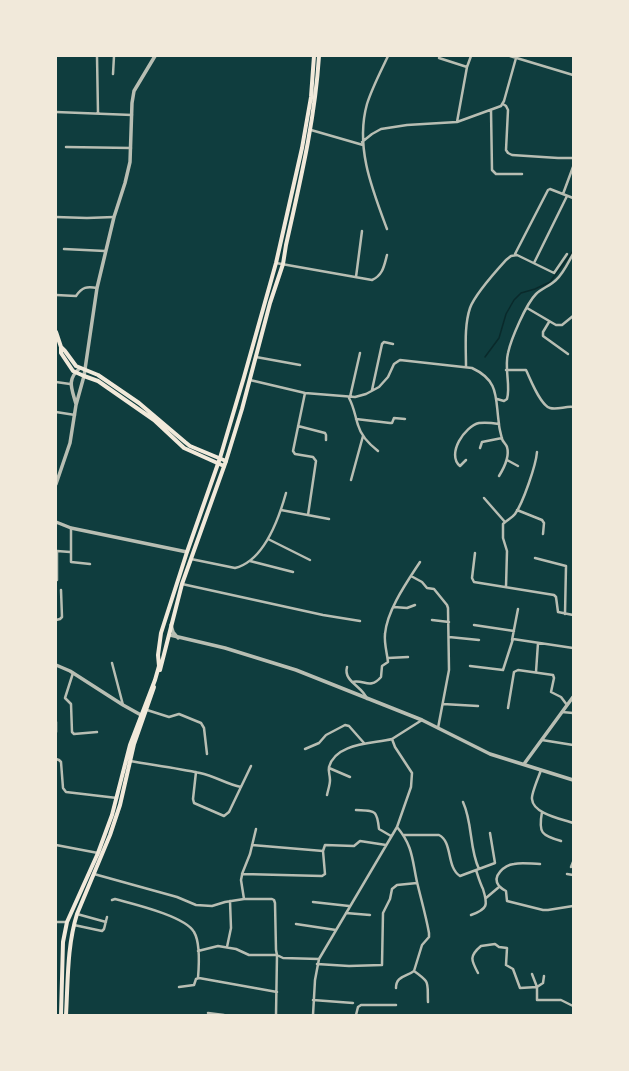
<!DOCTYPE html>
<html>
<head>
<meta charset="utf-8">
<style>
  body { margin:0 }
  #map { position:relative; width:629px; height:1071px; overflow:hidden; background:#0f3d3e; font-family:"Varela Round",sans-serif }
  canvas { display:block }
  .frame { position:absolute; inset:0; border:57px solid #f1e9da; pointer-events:none }
</style>
</head>
<body>
<div id="map">
<canvas width="629" height="1071"></canvas>
<div class="frame"></div>
</div>
<script>
const c = document.querySelector('canvas').getContext('2d');
c.lineJoin = 'round';
function trace(path, color, width, dash) { c.strokeStyle = color; c.lineWidth = width; c.lineCap = dash ? 'butt' : 'round'; c.setLineDash(dash || []); c.stroke(path); }
trace(new Path2D(`
  M485 357 499 338 506 314 514 300 521 293 535 289 550 282 573 251`), '#0a2a2b', 1.5);
trace(new Path2D(`
  M97 56 98 113
  M510 56 573 75
  M439 58 467 67
  M113 74 114 56
  M503 104 506 106 508 110 506 150 508 153 512 155 558 158H573
  M491 110 492 170 496 174H522
  M56 112 132 115
  M457 122 467 67 471 56
  M311 130 363 145
  M362 142 372 134 381 129 407 125 457 122 501 106 504 101 516 58
  M66 147 131 148
  M563 194 573 167
  M56 217 87 218 114 217
  M387 229C372 189 355 147 367 104 372 88 381 71 388 56
  M64 249 105 251
  M515 254 548 190 550 189 573 198
  M276 263 372 280C383 275 384 266 387 255
  M534 263 567 196
  M356 277 362 231
  M56 295 76 296C82 287 87 286 97 288
  M527 308 556 325H562L573 316
  M549 322 543 332V336L568 354
  M256 357 300 365
  M466 367C466 348 464 326 470 308 475 294 496 271 506 260L511 256 517 255 554 273 567 254
  M506 370H526C530 378 540 405 550 408 557 410 566 406 573 407
  M250 380 305 393 355 397 366 394 379 387 388 377 394 364 400 360 472 368C500 381 495 398 499 424 499 428 501 434 502 439 503 442 506 444 507 447 510 457 504 468 499 476
  M56 382 70 384
  M372 390 382 344 384 342 393 344
  M305 393 293 451 295 454 313 457 316 461 308 515
  M350 397 360 353
  M349 398C354 407 355 416 358 425 361 436 369 444 378 451
  M497 399 504 401 507 399C511 386 504 369 508 353 511 339 526 304 536 294 542 288 550 286 556 280 563 274 568 263 573 254
  M56 412 75 415
  M356 419 390 423H392L394 418 405 419
  M298 426 325 433 326 435V440
  M480 448 482 442 502 438
  M466 460 460 466C446 454 465 426 479 423 486 422 493 423 499 424
  M507 460 518 466
  M351 480 363 436
  M484 498 505 522
  M281 510 329 519
  M517 510 542 520 544 523 543 534
  M71 528V562L90 564
  M268 539 310 560
  M57 551 70 552
  M475 553 472 578 474 582 554 595 556 597 558 612 573 615
  M535 558 566 566 565 614
  M191 559 235 568C264 561 279 518 286 493
  M250 561 293 572
  M411 576 422 582 427 588 434 589 447 605 448 608 449 670 438 728
  M57 580V551
  M182 584 323 615 360 621
  M506 587 507 551 503 538V524C507 520 512 518 515 514 523 503 536 465 537 452
  M394 607 407 608 415 605
  M56 620 60 619 62 617 61 590
  M432 620 449 622
  M474 625 514 631
  M449 637 479 640
  M512 640 518 609
  M388 658 408 657
  M112 663 123 705
  M470 666 503 670 513 639 573 648
  M347 667C343 682 363 686 367 699
  M536 672 538 643
  M73 673 65 698 71 704 72 732 74 734 97 732
  M352 682C364 679 370 690 381 677L382 666 388 662C387 653 384 643 385 634 387 610 407 582 420 562
  M443 704 478 706
  M508 708 514 672 518 670 553 675 554 678 551 692 561 697 567 705
  M147 710 169 717 179 714 201 723 204 728 207 754
  M562 712 573 713
  M56 722V732
  M542 740 573 745
  M305 749 319 743 326 735 345 725 349 726 364 743
  M56 759 59 760 61 762 63 788 66 792 117 798
  M130 761C153 765 177 768 200 773 215 776 226 784 241 787
  M329 768 350 777
  M541 770C539 776 531 794 532 799 533 814 562 819 573 823
  M196 772 193 799 194 803 224 816 229 812 251 766
  M327 795C328 790 330 785 330 780 330 775 328 771 329 767 336 742 374 744 392 739
  M463 802C473 824 469 848 479 869
  M356 810C375 811 377 809 379 829L391 836
  M542 812C538 834 542 835 561 841
  M404 835H439C453 842 446 867 460 876L495 863 490 833
  M56 845 98 853
  M252 845 323 851
  M540 864C532 864 522 862 514 864 505 865 491 876 499 886 501 888 504 890 506 891L507 901 543 910H548L573 906
  M571 867 573 862
  M94 874 177 897 196 905 212 906 225 902 244 899H272L274 900 275 903 276 950 277 955 283 958 319 959
  M242 874 250 854 256 829
  M567 874 573 875
  M486 898 499 887
  M244 899 241 880 242 875 243 874 322 876 325 874 323 851 325 845 354 846 360 841 386 845
  M112 900 115 899C133 904 185 916 194 932 200 942 199 966 198 978
  M313 902 349 906
  M346 913 370 915
  M77 914 106 922
  M471 915C488 909 488 905 483 889 480 883 478 876 476 870
  M56 922H67
  M296 924 336 930
  M74 925 102 931 104 929 107 917
  M227 947 231 928 230 901
  M198 951 218 946 236 949 249 955H277L276 1015
  M317 964 349 966 382 965 383 913 390 899 392 889 397 885 417 883
  M414 971C431 983 427 982 428 1002
  M478 973C471 960 469 956 481 946L495 944 499 947 507 948 506 965 513 969 520 988 537 987 543 983 544 976
  M532 974 537 987V1000H561L573 1006
  M179 987 194 985 196 979 199 978 277 992
  M396 988C396 976 406 977 414 971L422 945 429 937V933C426 916 421 899 417 882 412 859 413 846 397 827
  M313 1000 353 1003
  M208 1013 224 1015
  M313 1015 315 980 319 959 397 827 411 787 412 773 395 747 392 739 422 720
  M356 1015 358 1007 361 1005H396`), '#b8beb3', 2.5);
trace(new Path2D(`
  M76 404C72 389 66 380 80 368
  M56 484 70 443 76 405 84 376 97 288 114 217 125 183 130 162 132 103 134 91 155 56
  M56 522 71 528 187 552
  M171 625 173 632 178 638
  M170 635 225 648 296 670 422 720 490 754 573 780
  M56 665 70 671 123 705 141 715
  M524 764 573 697`), '#b8beb3', 3.5);
trace(new Path2D(`
  M56 332 61 347V353L73 371 84 376 98 381 154 420 184 448 224 466
  M61 347 65 351 76 366 98 375 139 403 185 442 190 446 226 461`), '#f1e9da', 4);
trace(new Path2D(`
  M160 670 182 584 226 461 242 409 270 303 283 264 286 245C300 182 315 120 319 56
  M61 1015 63 942 67 922 98 853 112 815 130 745 155 680 159 666 158 655 161 633 187 552 220 458 244 377 276 263 302 148 311 97 314 56
  M66 1015C68 981 67 946 77 914L110 835 120 805 134 744 154 687`), '#f1e9da', 4);
</script>
</body>
</html>
